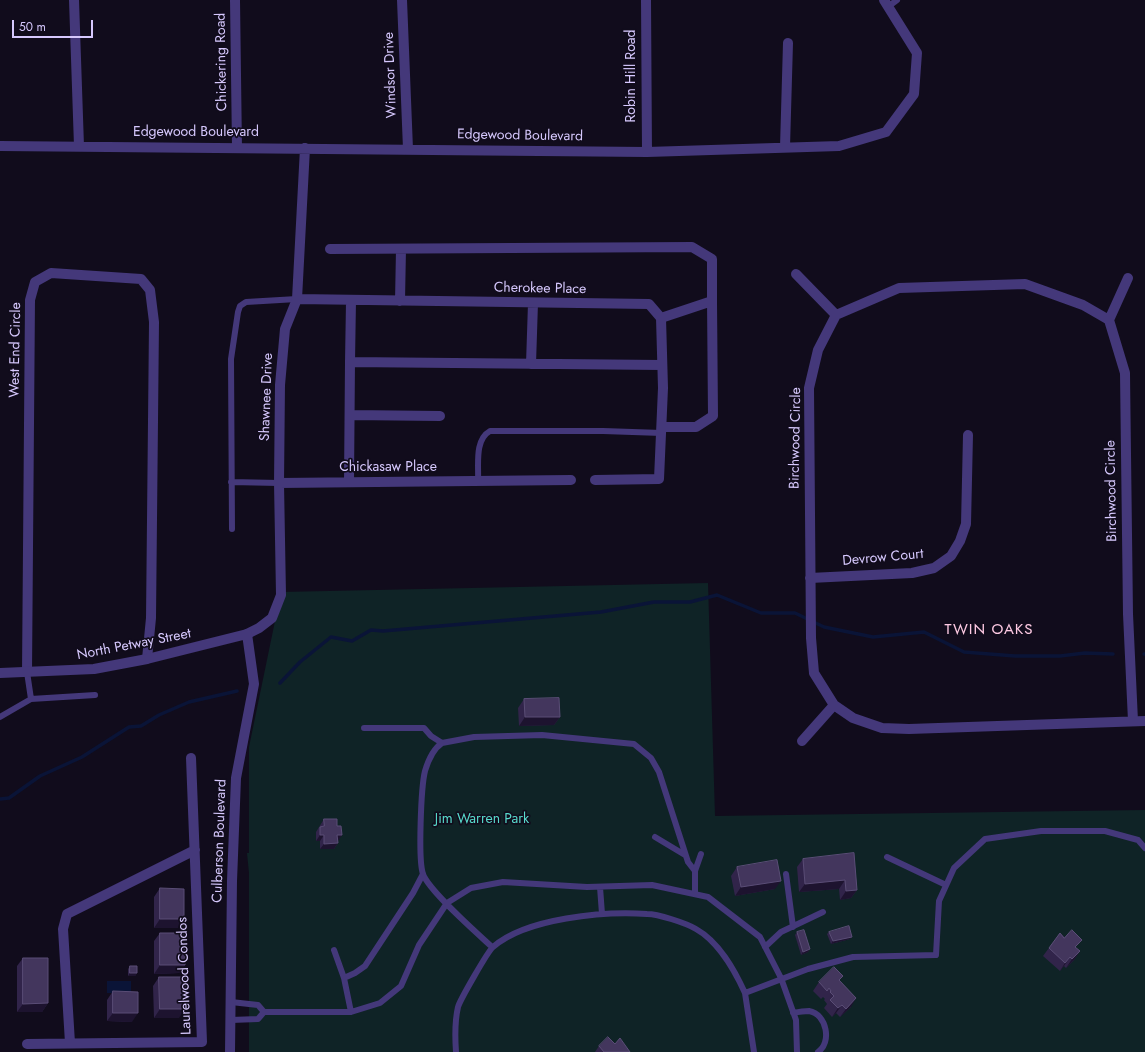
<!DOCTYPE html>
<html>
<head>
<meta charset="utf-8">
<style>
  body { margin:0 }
  #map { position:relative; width:1145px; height:1052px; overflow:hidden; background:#110c1c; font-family:Jost,sans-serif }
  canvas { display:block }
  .scale { position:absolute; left:12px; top:20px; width:81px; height:18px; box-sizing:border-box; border:2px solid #d6c8fd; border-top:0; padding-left:5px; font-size:12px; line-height:14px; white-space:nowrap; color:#d6c8fd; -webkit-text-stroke:3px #110c1c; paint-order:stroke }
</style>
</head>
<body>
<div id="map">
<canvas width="1145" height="1052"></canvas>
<div class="scale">50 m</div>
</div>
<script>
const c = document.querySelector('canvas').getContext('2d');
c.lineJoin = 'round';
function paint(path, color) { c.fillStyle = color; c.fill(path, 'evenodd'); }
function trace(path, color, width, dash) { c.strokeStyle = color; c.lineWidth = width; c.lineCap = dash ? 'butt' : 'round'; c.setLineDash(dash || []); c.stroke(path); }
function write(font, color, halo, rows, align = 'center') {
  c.font = font + ' Jost,sans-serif'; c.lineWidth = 3.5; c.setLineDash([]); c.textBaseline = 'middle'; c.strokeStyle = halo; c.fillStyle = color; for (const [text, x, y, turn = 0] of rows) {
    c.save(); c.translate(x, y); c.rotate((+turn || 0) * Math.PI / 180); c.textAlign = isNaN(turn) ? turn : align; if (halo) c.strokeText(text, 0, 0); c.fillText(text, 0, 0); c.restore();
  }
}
paint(new Path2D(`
  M708 583 715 816 1145 810V1052H249V873L247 853H249V747L281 592Z`), '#0f2326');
paint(new Path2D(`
  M107 981H131V993H107Z`), '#0a1437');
trace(new Path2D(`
  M1144 654H1145
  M280 683 300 662 331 637 352 641 371 630 383 631 601 612 654 602H690L717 595 761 613H795L824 627 873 637 924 632 964 652 1015 656H1060L1085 653 1113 654
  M0 799 9 798 40 776 82 757 129 727 141 726 159 715 189 702 237 691`), '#0a1437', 3.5);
trace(new Path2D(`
  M889 6 897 0
  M231 482 279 483
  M478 482C479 466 474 440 490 431H603L662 433
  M232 529 231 359 238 312 240 306 246 302 297 299
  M27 672 31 699
  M0 717 31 699 95 695
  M364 728H424L431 736 442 743
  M655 837 685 855
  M887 857 946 885
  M695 871 701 854
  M786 874 793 927
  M600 887 602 914
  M492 947C477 933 429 891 423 874 418 860 421 787 425 771 428 761 433 749 442 743L474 737 542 735 634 744 651 758 659 772 688 862 695 871V894
  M765 947 781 932 823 912
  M334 950 344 978 351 1012
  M344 978 355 973 365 966 413 893 423 874
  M231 1002 258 1005 264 1012
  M264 1012H351L380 1003 401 986 419 945 447 903 471 888 503 882 587 887 652 885 708 897 760 937 781 978 796 1020 797 1052
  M793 1013C798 1012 804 1011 809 1011 827 1014 832 1043 818 1052
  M231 1020 258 1019 264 1012
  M456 1052C455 1038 455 1020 458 1007 460 1000 488 951 493 947 526 918 604 911 647 914 658 914 686 923 696 929 719 942 734 969 745 993
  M754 1052 745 993 808 969 853 957 936 955 939 901 954 868 985 839 1041 831H1105L1138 840 1145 848`), '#44387a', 6);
trace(new Path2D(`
  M74 0 79 146
  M235 0 237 148
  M402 0 408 149
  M646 0 647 152
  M0 146 647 152 839 146 886 132 914 94 917 53 884 0
  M785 147 788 43
  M330 249 692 247 712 259V301L661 318
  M796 274 836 315
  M297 299 649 304 661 318 663 388 659 479 595 480
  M351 301 350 362 662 365
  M400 301 401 249
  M1109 320 1128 278
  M531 364 533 303
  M350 415 440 416
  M662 427H696L713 416 712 301
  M349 482 350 362
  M279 483 571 480
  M810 578 912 573 934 568 951 556 960 541 966 524 968 435
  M247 634 259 628 272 618 281 595 279 483 280 385 285 329 297 299 305 148
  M27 672 30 300 35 282 51 273 141 279 150 290 154 322 151 618 147 659
  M1133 721 1128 614 1125 373 1109 320 1083 305 1025 284 899 288 836 315 818 350 809 388 811 638 814 673 834 705 853 718 882 728 909 729 1145 721
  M802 741 834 705
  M70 1043 63 929 67 914 195 850
  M27 1044 202 1042 191 758`), '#44387a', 10);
trace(new Path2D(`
  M0 673 94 669 147 659 247 634 254 684 236 778 232 881 230 1052`), '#44387a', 10);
paint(new Path2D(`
  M524 699 560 717 554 725 519 726 518 708Z
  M324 819 337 826 342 835 337 841 338 843 334 849H320V841H316V832Z
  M854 853 857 890 851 898 840 900 839 889 799 892 797 867 803 859Z
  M737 867 775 889 735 896 731 876Z
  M160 888 178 928H154V897Z
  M797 932 810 949 808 952 801 955 795 935Z
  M829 932 850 939 831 944 827 934Z
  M160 933 185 965 179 973 154 974V941Z
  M1060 933 1080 951 1074 960 1066 968 1064 966 1060 971 1043 956Z
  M23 958 48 1003 42 1012H17V966Z
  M130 966 137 973 135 976H128V969Z
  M159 977 179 1018H154L153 986Z
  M840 981 851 1007 840 1017 836 1013 832 1017 824 1008 827 1004 824 1000 825 999 823 997 821 999 813 991 819 982Z
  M113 991 132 1022 107 1021V1000Z
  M615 1044 630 1052H595L599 1046Z`), '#31244a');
paint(new Path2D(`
  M525 717H560L554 725 519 726Z
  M320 835H324L320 841H316Z
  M337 835H342L338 841H333Z
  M338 843 334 849H320L324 844Z
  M845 880 839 889 799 892 805 884Z
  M781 881 775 889 735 896 741 887Z
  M857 890 851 898 840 900 846 891Z
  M160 919H184L178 928H154Z
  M852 937 850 939 831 944 833 941Z
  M810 949 808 952 801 955 803 952Z
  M1080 951 1074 960 1066 968 1072 959Z
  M1070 957 1064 966 1060 971 1065 963Z
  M160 965H185L179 973 154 974Z
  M130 973H137L135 976H128Z
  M856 998 851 1007 840 1017 846 1009Z
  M48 1003 42 1012H17L23 1004Z
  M842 1005 836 1013 832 1017 838 1008Z
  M160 1009H185L179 1018H154Z
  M113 1013H138L132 1022 107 1021Z`), '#1d132f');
const building = new Path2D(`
  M559 698 560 717H525L524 699Z
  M324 819H337V826H341L342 835H337L338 843 324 844V835H320V827L324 826Z
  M854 853 857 890 846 891 845 880 805 884 803 859Z
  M777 860 781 881 741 887 737 867Z
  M160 888 184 889V919H160Z
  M849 926 852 937 833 941 829 932Z
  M804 930 810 949 803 952 797 932Z
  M1072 930 1082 940 1075 947 1080 951 1072 959 1070 957 1065 963 1049 948 1060 933 1064 938Z
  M160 933H185V965H160Z
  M23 958H48V1003L23 1004Z
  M130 966H137V973H130Z
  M834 967 843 976 839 980 856 998 846 1009 842 1005 838 1008 830 1000 834 996 830 992 831 991 829 988 827 991 819 982Z
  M159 977H185V1009H160Z
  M113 991 138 992V1013H113Z
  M608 1037 615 1044 620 1038 630 1052H604L599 1046Z`);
paint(building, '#43365d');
trace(building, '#5a4d76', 1);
write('14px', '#d6c8fd', '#110c1c', [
  ["Chickering Road",222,62,-91],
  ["Windsor Drive",391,75,-92],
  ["Robin Hill Road",632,76,-90],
  ["Edgewood Boulevard",196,133],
  ["Edgewood Boulevard",520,136,1],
  ["Cherokee Place",540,289,1],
  ["West End Circle",16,350,-89],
  ["Shawnee Drive",267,397,-88],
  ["Birchwood Circle",796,438,-89],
  ["Chickasaw Place",388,468],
  ["Birchwood Circle",1112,491,-91],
  ["Devrow Court",883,558,-5],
  ["North Petway Street",134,645,-11],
  ["Culberson Boulevard",220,841,-88],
  ["Laurelwood Condos",185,976,-92]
]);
write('14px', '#58dacc', '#110c1c', [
  ["Jim Warren Park",482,820]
]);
c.letterSpacing = '1px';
write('15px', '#fecae3', '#110c1c', [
  ["TWIN OAKS",989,630]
]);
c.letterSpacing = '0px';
</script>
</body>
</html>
